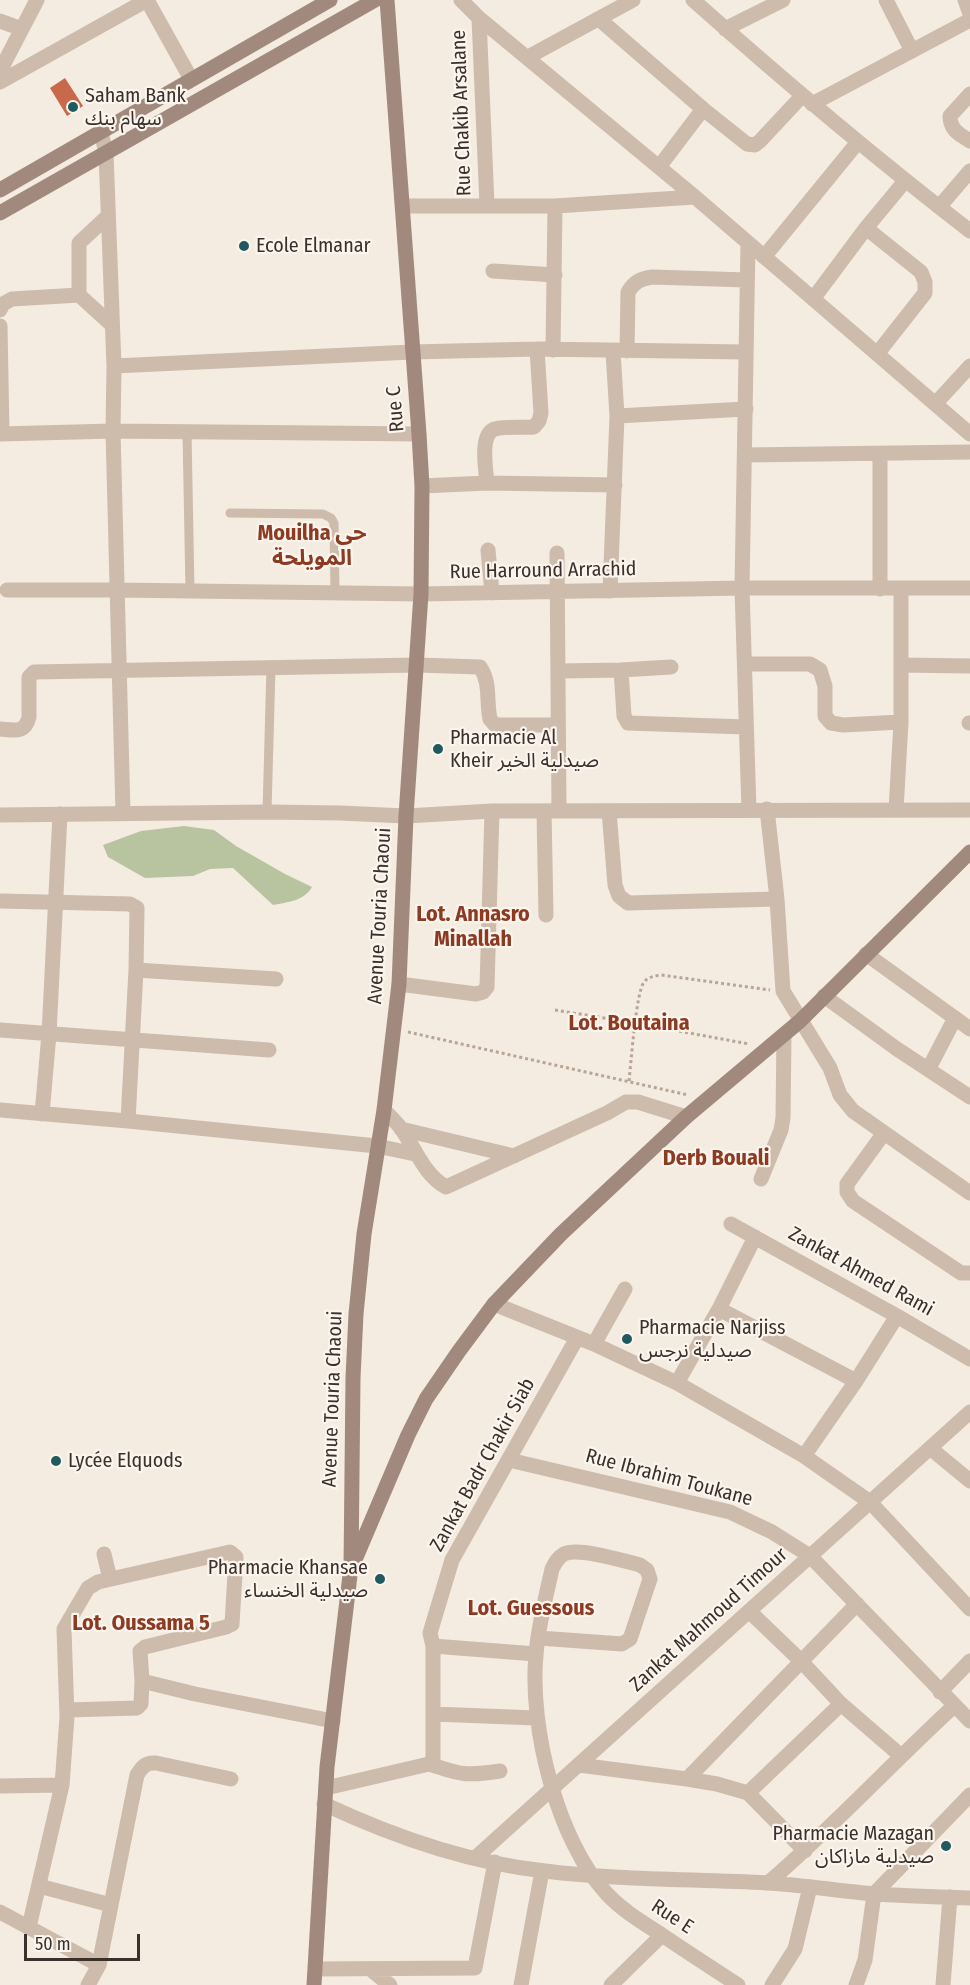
<!DOCTYPE html>
<html>
<head>
<meta charset="utf-8">
<style>
  body { margin:0 }
  #map { position:relative; width:970px; height:1985px; overflow:hidden; background:#f4ebe1; font-family:"Fira Sans Condensed",sans-serif }
  canvas { display:block }
  .scale { position:absolute; left:24px; top:1934px; width:116px; height:27px; box-sizing:border-box; border:3px solid #3b302b; border-top:0; padding-left:8px; font-size:18px; line-height:21px; white-space:nowrap; color:#3b302b; -webkit-text-stroke:4px #fbf5ee; paint-order:stroke }
</style>
</head>
<body>
<div id="map">
<canvas width="970" height="1985"></canvas>
<div class="scale">50 m</div>
</div>
<script>
const c = document.querySelector('canvas').getContext('2d');
c.lineJoin = 'round';
function paint(path, color) { c.fillStyle = color; c.fill(path, 'evenodd'); }
function trace(path, color, width, dash) { c.strokeStyle = color; c.lineWidth = width; c.lineCap = dash ? 'butt' : 'round'; c.setLineDash(dash || []); c.stroke(path); }
function write(font, color, halo, rows, align = 'center') {
  c.font = font + ' "Fira Sans Condensed","Noto Sans Arabic",sans-serif'; c.lineWidth = 4.5; c.setLineDash([]); c.textBaseline = 'middle'; c.strokeStyle = halo; c.fillStyle = color; for (const [text, x, y, turn = 0] of rows) {
    c.save(); c.translate(x, y); c.rotate((+turn || 0) * Math.PI / 180); c.textAlign = isNaN(turn) ? turn : align; if (halo) c.strokeText(text, 0, 0); c.fillText(text, 0, 0); c.restore();
  }
}
paint(new Path2D(`
  M184 826 214 830 236 846 285 874 312 887C304 901 288 902 273 905L233 868 210 869 193 876 145 878 108 857 103 845 141 831Z`), '#b8c4a0');
paint(new Path2D(`
  M65 78 83 106 67 116 50 88Z`), '#c8694b');
trace(new Path2D(`
  M555 1010 635 1023 749 1044
  M408 1032 688 1095
  M629 1081C631 1064 636 992 644 982 648 977 654 976 661 975L770 990`), '#b9a596', 3, [3, 3]);
trace(new Path2D(`
  M187 432 190 591
  M230 513 323 514 331 518 334 523 335 593
  M267 812 271 667`), '#cdbbac', 9);
trace(new Path2D(`
  M147 0 191 79
  M461 0 479 18 695 197 970 434
  M693 0C783 80 875 158 970 231
  M886 0 912 51
  M965 0 970 14
  M479 18 487 205
  M599 19 703 109 747 144 755 145 760 141 802 96
  M0 21 22 29
  M725 29 783 0
  M528 57 633 0
  M0 71 37 0
  M0 82 147 0
  M970 94 950 116C950 130 959 134 970 141
  M812 104 970 20
  M101 132 106 153 114 366 113 431 123 813
  M659 167 703 109
  M403 206H555L695 197
  M939 207 970 171
  M108 216 79 243V295L112 325
  M866 228 921 272 925 282V293L877 354
  M748 244 742 588 749 810
  M764 257 858 142
  M493 271 555 275
  M813 299 866 228 905 181
  M0 310 3 304 12 299 79 295
  M0 326 2 433
  M553 350 555 206
  M627 351 628 292C634 282 640 279 652 277L747 280
  M114 366 412 352 537 349 745 352
  M936 403 970 366
  M617 416 746 409
  M0 434 113 431 419 434
  M880 454V589
  M745 455 970 452
  M487 483C486 470 479 434 495 429 506 426 522 428 534 427L539 421 541 413 537 349
  M422 486 487 483 615 485
  M488 550 492 593
  M557 553 559 811
  M7 590H117L421 594 742 588H970
  M610 591 617 416 613 351
  M745 664H810L820 670 825 686V716L831 723 843 725 901 722
  M901 665 970 666
  M621 670 624 716 628 723 746 727
  M559 671 621 670 671 667
  M969 723H970
  M0 729C14 730 25 734 29 717V677L34 672 417 665 480 667C491 683 486 701 490 719L495 725H557
  M767 809 777 899 783 991 830 1068 840 1095 853 1111 970 1193
  M896 810 901 722V589
  M544 811 546 915
  M609 811 615 885 619 896 628 903 777 899
  M0 815 267 812 340 813 406 816 492 811 970 810
  M0 901 130 904 137 908 136 970 128 1121
  M866 954 970 1029
  M136 970 276 979
  M399 984 476 994 483 992 487 987 492 811
  M824 996 897 1049 970 1097
  M0 1030 269 1050
  M929 1068 955 1018
  M0 1110 128 1121 377 1146 415 1154
  M384 1110C389 1115 395 1121 400 1127 415 1147 423 1174 446 1187L607 1113 626 1102H638L686 1117
  M42 1114 49 1034 60 814
  M401 1129 514 1156
  M884 1133 847 1184V1192L853 1201 961 1273H970
  M761 1179 781 1130 783 1118 784 1035
  M731 1224 897 1316 970 1359
  M494 1304 594 1344 677 1383 804 1456 870 1502 970 1609
  M719 1309 856 1381
  M594 1344 625 1289
  M677 1383 719 1309 755 1237
  M930 1448 970 1481
  M804 1456 856 1381 897 1316
  M509 1460 730 1512 772 1532 810 1556 970 1721
  M104 1554 110 1579
  M749 1611 801 1661 841 1704 900 1755
  M539 1638 622 1644 630 1639 650 1579 647 1570 640 1565C623 1561 579 1547 564 1554 557 1558 555 1563 552 1569 546 1597 538 1626 536 1655 529 1726 557 1841 607 1894 623 1911 642 1922 662 1935 687 1952 712 1968 738 1985
  M433 1646 536 1654
  M940 1692 970 1661
  M67 1710 137 1708 141 1704 142 1681
  M433 1714 536 1718
  M429 1764C461 1775 467 1776 500 1771
  M579 1765 687 1779 717 1784 748 1793 805 1851
  M687 1779 857 1604
  M0 1786 62 1785
  M326 1788 429 1764 433 1759V1646L430 1633 452 1560 577 1338
  M748 1793 841 1704
  M324 1804C392 1836 470 1863 545 1871 618 1880 693 1879 767 1883 803 1885 839 1891 875 1894 907 1896 938 1897 970 1898
  M475 1858 970 1412
  M768 1883C833 1827 891 1764 954 1706
  M39 1886 111 1905
  M0 1912 99 1965 88 1985
  M29 1927 62 1785 67 1717 64 1629 88 1588 98 1582 230 1552 236 1557 232 1624 226 1627 145 1647 140 1651 142 1681 195 1694 333 1721
  M99 1965 137 1775C142 1767 146 1762 156 1763L231 1779
  M316 1969 475 1968 495 1862
  M370 1969 390 1985
  M521 1985 542 1871
  M611 1985 662 1935
  M772 1985 795 1949 810 1887
  M856 1985 865 1960 874 1894 970 1795
  M943 1985 950 1897`), '#cdbbac', 15);
trace(new Path2D(`
  M0 190 330 0
  M0 213 375 0
  M354 1562 408 1435 426 1399 459 1351 494 1304 561 1234 686 1117 800 1021 970 852
  M314 1985 327 1767 351 1567 353 1378 356 1314 364 1234 384 1110 399 984 406 816 421 594 422 486 419 434 387 0`), '#a18a7d', 15);
for (const [x, y, r, color] of [
  [73,107,6,"#1f5a5e"],
  [244,246,6,"#1f5a5e"],
  [438,749,6,"#1f5a5e"],
  [627,1339,6,"#1f5a5e"],
  [56,1461,6,"#1f5a5e"],
  [380,1579,6,"#1f5a5e"],
  [946,1846,6,"#1f5a5e"]
]) { const dot = new Path2D(); dot.arc(x, y, r, 0, 2 * Math.PI); c.fillStyle = color; c.fill(dot); trace(dot, '#fbf5ee', 2); }
write('20px', '#3b302b', '#fbf5ee', [
  ["Saham Bank",85,96],
  ["سهام بنك",85,119],
  ["Ecole Elmanar",256,246],
  ["Pharmacie Al",450,738],
  ["Kheir صيدلية الخير",450,761],
  ["Pharmacie Narjiss",639,1328],
  ["صيدلية نرجس",639,1351],
  ["Lycée Elquods",68,1461],
  ["Pharmacie Khansae",368,1568,"right"],
  ["صيدلية الخنساء",368,1591,"right"],
  ["Pharmacie Mazagan",934,1834,"right"],
  ["صيدلية مازاكان",934,1857,"right"]
], 'left');
write('20px', '#3b302b', '#fbf5ee', [
  ["Rue Chakib Arsalane",462,113,-92],
  ["Rue C",396,409,-95],
  ["Rue Harround Arrachid",543,571,-1],
  ["Avenue Touria Chaoui",380,916,-87],
  ["Zankat Ahmed Rami",861,1272,29],
  ["Avenue Touria Chaoui",333,1399,-88],
  ["Zankat Badr Chakir Siab",483,1465,-61],
  ["Rue Ibrahim Toukane",669,1478,15],
  ["Zankat Mahmoud Timour",709,1620,-42],
  ["Rue E",672,1917,33]
]);
write('bold 22px', '#8c3b22', '#fbf5ee', [
  ["Mouilha حي",312,534],
  ["المويلحة",312,559],
  ["Lot. Annasro",473,915],
  ["Minallah",473,940],
  ["Lot. Boutaina",629,1024],
  ["Derb Bouali",716,1159],
  ["Lot. Guessous",531,1609],
  ["Lot. Oussama 5",141,1624]
]);
</script>
</body>
</html>
